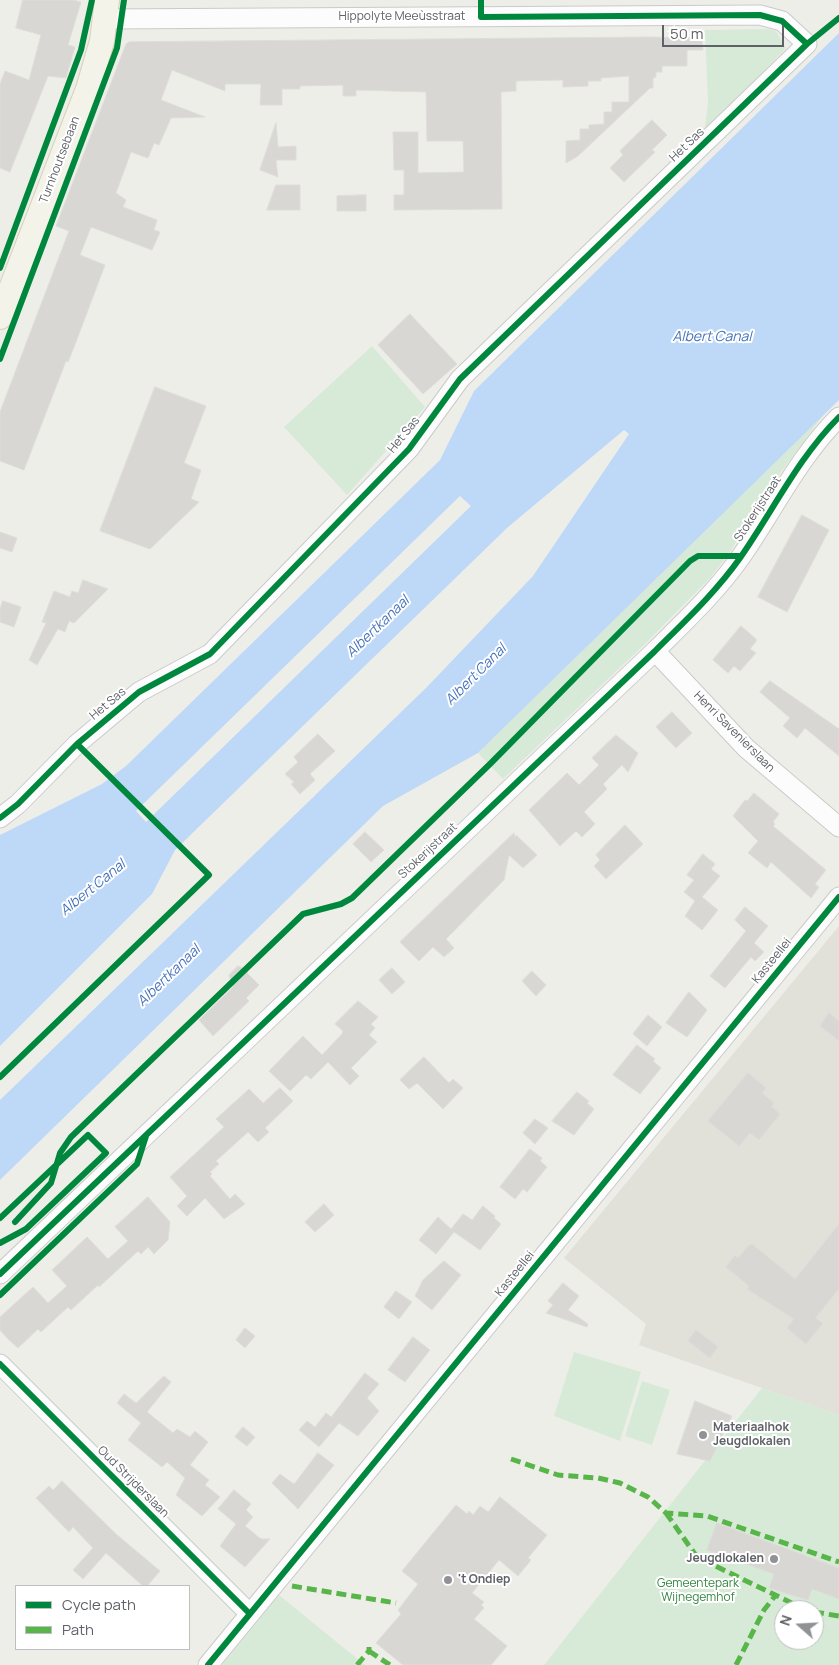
<!DOCTYPE html>
<html>
<head>
<meta charset="utf-8">
<style>
  body { margin:0 }
  #map { position:relative; width:839px; height:1665px; overflow:hidden; background:#eeeee9; font-family:Manrope,sans-serif }
  canvas { display:block }
  .legend { position:absolute; left:15px; top:1585px; width:175px; height:65px; box-sizing:border-box; background:#fff; border:1px solid #bfc0c2; margin:0; padding:6px 9px; list-style:none; font-size:15px; color:#5e6167 }
  .legend li { display:flex; align-items:center; gap:10px; height:25px }
  .legend b { width:25px; border:1px solid #bfc0c2 }
  .north { position:absolute; left:774px; top:1600px; width:50px; height:50px; box-sizing:border-box; background:#fff; border:1px solid #bfc0c2; border-radius:50%; rotate:289deg; font-size:14px; font-weight:700; line-height:20px; text-align:center; color:#5e6167 }
  .north::after { content:''; display:block; margin:auto; width:18px; height:22px; background:#909294; clip-path:polygon(50% 0,100% 100%,50% 72%,0 100%) }
  .scale { position:absolute; left:662px; top:25px; width:122px; height:22px; box-sizing:border-box; border:2px solid #5e6167; border-top:0; padding-left:6px; font-size:15px; line-height:18px; white-space:nowrap; color:#5e6167; -webkit-text-stroke:4px #fff; paint-order:stroke }
</style>
</head>
<body>
<div id="map">
<canvas width="839" height="1665"></canvas>
<ul class="legend">
<li><b style="height:6px;background:#00873e"></b>Cycle path</li>
<li><b style="height:6px;background:#58b549"></b>Path</li>
</ul>
<div class="north">N</div>
<div class="scale">50 m</div>
</div>
<script>
const c = document.querySelector('canvas').getContext('2d');
c.lineJoin = 'round';
function paint(path, color) { c.fillStyle = color; c.fill(path, 'evenodd'); }
function trace(path, color, width, dash) { c.strokeStyle = color; c.lineWidth = width; c.lineCap = dash ? 'butt' : 'round'; c.setLineDash(dash || []); c.stroke(path); }
function write(font, color, halo, rows, align = 'center') {
  c.font = font + ' Manrope,sans-serif'; c.lineWidth = 4; c.setLineDash([]); c.textBaseline = 'middle'; c.strokeStyle = halo; c.fillStyle = color; for (const [text, x, y, turn = 0] of rows) {
    c.save(); c.translate(x, y); c.rotate((+turn || 0) * Math.PI / 180); c.textAlign = isNaN(turn) ? turn : align; if (halo) c.strokeText(text, 0, 0); c.fillText(text, 0, 0); c.restore();
  }
}
paint(new Path2D(`
  M839 926V1415L639 1345 646 1324 564 1258Z`), '#e1e0d9');
paint(new Path2D(`
  M767 29 776 31 786 48 704 135 708 102 705 30Z
  M372 346 425 407 347 495 284 427Z
  M824 414 770 487 728 555 709 579 647 642 503 779 478 753Z
  M574 1352 641 1372 620 1441 554 1416Z
  M642 1381 670 1390 652 1445 625 1436Z
  M762 1388 839 1415V1665H544ZM784 1610H814V1640H784Z
  M279 1595 365 1665H222Z`), '#d7ead7');
paint(new Path2D(`
  M839 33V400L478 753 383 806 0 1180V1100L426 688 533 576 629 434 624 430 507 528 175 850 152 894 0 1046V835L102 784 126 766 440 460 474 391ZM460 496 471 506 146 822 136 811Z`), '#bed8f8');
const building = new Path2D(`
  M23 0H73L81 2 68 45 75 47 66 78 48 76 10 172 0 168V84L5 71 29 80 41 35 16 28Z
  M649 37 702 38 703 50H687V66H662V72H656V77L653 78V88H650L578 156 566 163V141L580 140V129H589V125L604 124V112H612V102H629V76L601 78V81H588V86L563 87V80L516 81V91L501 92 502 209 394 210V195H404V170H394L393 132H418V173L464 172 463 141H427L426 92 356 90V96H343V85L300 86V89H282V105H260L261 84H225V91L172 70 161 100 205 117 171 118 159 145 154 143 148 158 131 152 116 193 126 200 123 207 157 220 154 230 160 232 152 250 91 227 80 255 105 265 76 342 68 362 66 361 24 470 0 461V412L69 231 56 226 126 44 129 42Z
  M652 120 667 135 652 150 655 152 624 182 610 168 623 155 620 151Z
  M276 123 278 147 296 146V160H276L278 177 260 170Z
  M276 185H300V210H267Z
  M366 195V211H337V196Z
  M410 314 457 364 423 394 378 345Z
  M155 387 206 406 184 463 201 470 191 499 199 502 150 549 100 531Z
  M802 515 829 530 787 612 758 597Z
  M0 532 17 538 12 552 0 548Z
  M83 580 108 589 74 623 69 621 65 632 58 629 37 665 29 660 46 623 42 622 54 591 70 597 72 591 78 593Z
  M3 601 21 607 14 627 0 622V609Z
  M741 626 757 640 750 649 756 653 740 671 734 666 728 673 713 660Z
  M770 681 839 729V756L805 728 797 738 783 726 790 718 760 692Z
  M672 712 692 733 676 748 656 727Z
  M318 734 335 751 310 774 315 780 300 794 291 784 294 782 285 774 298 762 294 757Z
  M616 735 638 753 628 772 622 765 603 784 607 789 584 812 595 824 582 837 576 831 560 846 529 810 567 773 579 785 599 765 592 758Z
  M754 793 779 814 773 822 775 824 773 826 826 870 815 884 819 887 811 898 771 862 767 868 748 853 758 841 733 816 745 800 747 801Z
  M625 825 643 844 606 879 594 866 600 860 596 855Z
  M365 832 384 850 371 862 353 844Z
  M514 833 515 837 516 835 537 855 523 868 509 855 504 880 446 939 454 948 444 957 433 947 419 961 400 942Z
  M703 854 715 864 711 869 720 876 702 897 718 910 702 930 685 916 695 901 684 892 694 880 687 875Z
  M745 907 768 926 754 943 764 952 755 961 751 957 725 988 710 976 746 931 735 920Z
  M238 966 248 970 247 973 259 985 246 998 249 1001 213 1036 199 1020 233 987 229 975Z
  M392 968 405 982 392 994 379 980Z
  M532 971 546 985 536 996 522 981Z
  M689 992 707 1010 687 1037 666 1023Z
  M358 1001 378 1017 371 1024 375 1028 369 1035 377 1042 351 1068 359 1076 350 1085 328 1062 311 1079 306 1075 290 1091 269 1071 303 1036 322 1055 342 1034 343 1031 335 1024Z
  M829 1013 839 1021V1041L820 1026Z
  M648 1015 662 1027 647 1046 633 1034Z
  M637 1045 655 1059 653 1061 661 1068 640 1094 613 1075Z
  M424 1057 449 1083 453 1079 463 1088 443 1109 417 1083 409 1089 400 1080Z
  M748 1073 766 1088 762 1093 774 1103 772 1107 780 1114 759 1140 750 1133 739 1146 708 1121Z
  M280 1088 293 1101 265 1128 269 1132 258 1142 248 1132 216 1161 219 1164 210 1172 212 1174 210 1176 230 1199 235 1194 245 1204 224 1219 205 1198 187 1216 177 1206 187 1196 170 1177 224 1127 216 1119 249 1089 263 1103Z
  M577 1092 589 1101 587 1103 594 1109 574 1135 552 1121Z
  M535 1119 548 1128 535 1144 523 1133Z
  M530 1149 542 1158 540 1161 547 1167 527 1192 523 1189 515 1199 500 1187Z
  M148 1197 170 1222 168 1240 154 1254 148 1247 141 1254 138 1251 99 1287 98 1285 71 1310 68 1307 41 1332 38 1329 18 1348 7 1338 0 1330V1317L33 1287 48 1303 67 1286 52 1270 87 1237 108 1259 128 1241 115 1227Z
  M324 1204 334 1215 315 1232 305 1222Z
  M483 1206 495 1216 494 1218 501 1224 480 1250 454 1232 436 1254 419 1240 438 1217 451 1229 463 1214 472 1220Z
  M839 1224V1289L815 1318 823 1323 806 1344 787 1328 794 1319 747 1289 749 1286 726 1267 735 1255 738 1258 749 1245 752 1244 795 1279Z
  M444 1261 461 1275 432 1310 415 1296 423 1280Z
  M563 1283 579 1296 568 1310 588 1324 587 1327 546 1313 553 1305 548 1301Z
  M396 1291 412 1302 399 1319 384 1307Z
  M245 1328 255 1336 245 1348 236 1340Z
  M696 1330 718 1347 710 1358 688 1341Z
  M413 1337 430 1350 405 1382 388 1370Z
  M365 1373 379 1384 367 1398 379 1411 358 1436 339 1423 319 1447 299 1430 307 1421 315 1427 326 1413 331 1417Z
  M164 1376 171 1382 147 1412 173 1433 177 1429 190 1437 195 1431 208 1442 190 1465 209 1480 205 1485 220 1497 202 1516 176 1495 185 1478 167 1462 162 1467 128 1440 141 1423 117 1403 124 1394 136 1403Z
  M695 1401 732 1416 710 1461 677 1454Z
  M243 1427 255 1437 247 1446 235 1437Z
  M318 1453 334 1465 298 1509 272 1483 280 1474 294 1484Z
  M62 1481 116 1534 160 1571 147 1586H143L106 1553 83 1579 73 1570 93 1548 73 1527 69 1532 36 1498 49 1486 53 1490Z
  M234 1490 251 1504 246 1510 253 1517 245 1526 261 1539H270L245 1567 220 1546 236 1524 218 1509Z
  M500 1497 547 1535 528 1558 531 1560 518 1576 499 1560 472 1593 484 1602 481 1605 484 1608 474 1619 507 1646 491 1665H403L376 1643 401 1614 398 1610 418 1584 402 1571 456 1505 467 1514 469 1511 473 1515 480 1506 488 1512Z
  M717 1523 839 1568V1599L812 1589 808 1600 769 1588 774 1574 707 1550Z`);
paint(building, '#d8d7d4');
trace(building, '#deddd8', 1);
const minor = new Path2D(`
  M655 651 746 748 839 827
  M0 818 18 804 77 744 139 692 210 654 409 449 460 379 807 44 782 21 760 15 106 19
  M0 1274 655 651C685 621 716 592 740 558 773 511 798 458 839 417
  M0 1364 250 1614
  M208 1665 839 897`);
const major = new Path2D(`
  M0 317 88 89 102 41 107 0`);
trace(minor, '#cacaca', 21);
trace(major, '#d6d1b7', 26);
trace(minor, '#fcfcfc', 19);
trace(major, '#f3f3e9', 24);
trace(new Path2D(`
  M511 1459 558 1475 598 1478 620 1483 648 1497 666 1513 707 1516 839 1562
  M666 1513 697 1557 806 1610
  M292 1586 396 1603
  M814 1612 839 1616
  M369 1651 390 1665
  M357 1665 369 1651V1647
  M736 1665 764 1610 775 1596`), '#58b549', 5, [10, 5]);
trace(new Path2D(`
  M481 0V17L760 15 782 21 807 44
  M0 268 81 50 92 0
  M0 359 117 48 124 0
  M0 818 18 804 77 744 139 692 210 654 409 449 460 379 807 44 839 18
  M0 1077 209 875 77 744
  M0 1218 88 1135 106 1153 26 1229 0 1243
  M15 1222 51 1183 60 1153 71 1137 303 914 341 904 352 898 491 763 690 561 698 556H741
  M0 1274 655 651C685 621 716 592 740 558 773 511 798 458 839 417
  M0 1295 137 1164 146 1136
  M0 1364 250 1614
  M208 1665 839 897`), '#00873e', 6);
for (const [x, y, r, color] of [
  [703,1435,5,"#909294"],
  [774,1559,5,"#909294"],
  [448,1580,5,"#909294"]
]) { const dot = new Path2D(); dot.arc(x, y, r, 0, 2 * Math.PI); c.fillStyle = color; c.fill(dot); trace(dot, '#fff', 2); }
write('12px', '#5e6167', '#fff', [
  ["Hippolyte Meeùsstraat",402,17],
  ["Het Sas",687,145,-44],
  ["Turnhoutsebaan",60,160,-69],
  ["Het Sas",404,435,-51],
  ["Stokerijstraat",758,509,-57],
  ["Het Sas",108,704,-40],
  ["Henri Savenierslaan",734,732,45],
  ["Stokerijstraat",428,851,-43],
  ["Kasteellei",772,961,-51],
  ["Kasteellei",515,1274,-51],
  ["Oud Strijderslaan",133,1482,45]
]);
write('bold 12px', '#5e6167', '#fff', [
  ["Materiaalhok",713,1428],
  ["Jeugdlokalen",713,1442],
  ["Jeugdlokalen",764,1559,"right"],
  ["'t Ondiep",458,1580]
], 'left');
write('12px', '#368643', '#fff', [
  ["Gemeentepark",698,1584],
  ["Wijnegemhof",698,1598]
]);
write('italic 14px', '#4672bb', '#fff', [
  ["Albert Canal",712,337],
  ["Albertkanaal",378,627,-44],
  ["Albert Canal",476,675,-45],
  ["Albert Canal",93,888,-39],
  ["Albertkanaal",169,976,-44]
]);
</script>
</body>
</html>
